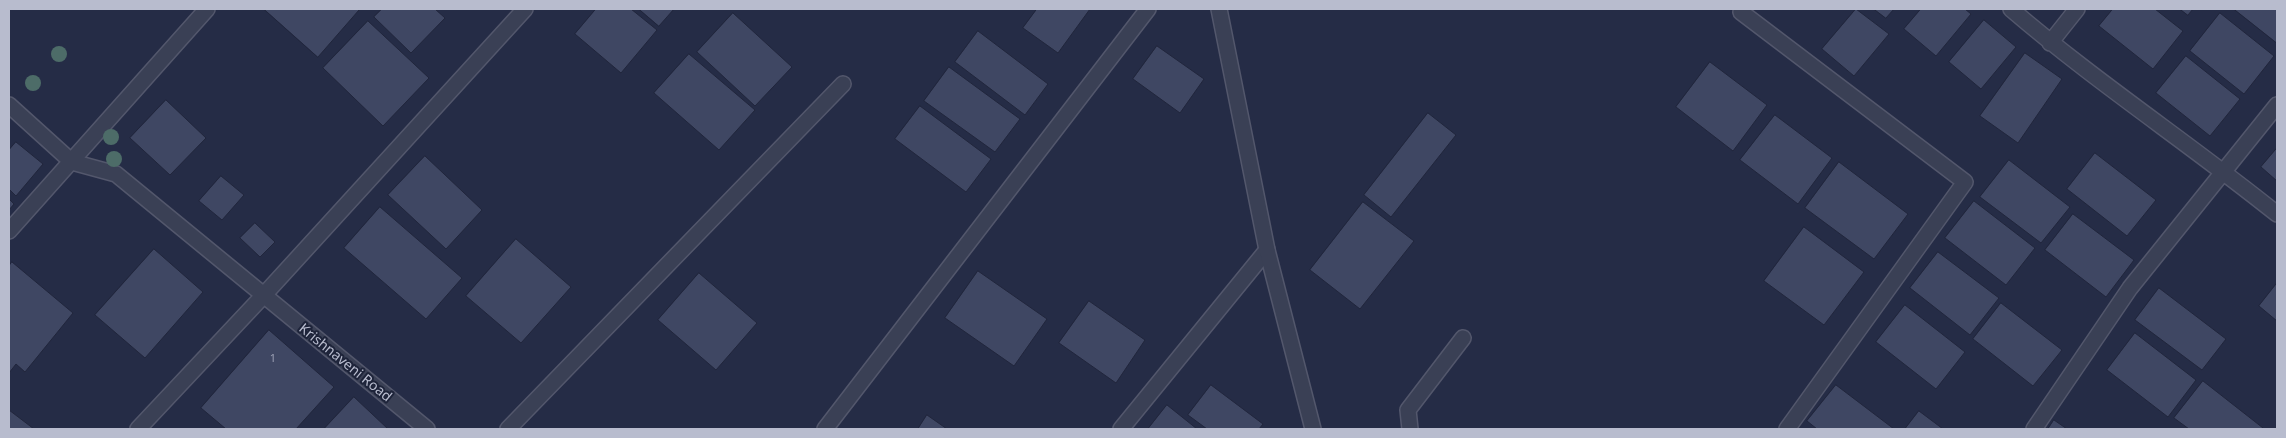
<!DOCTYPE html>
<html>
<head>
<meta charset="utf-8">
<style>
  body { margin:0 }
  #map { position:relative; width:2286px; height:438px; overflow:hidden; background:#252c46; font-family:"Noto Sans",sans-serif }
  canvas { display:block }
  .frame { position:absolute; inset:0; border:10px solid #b8bcce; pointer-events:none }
</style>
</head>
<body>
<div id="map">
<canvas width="2286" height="438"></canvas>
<div class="frame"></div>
</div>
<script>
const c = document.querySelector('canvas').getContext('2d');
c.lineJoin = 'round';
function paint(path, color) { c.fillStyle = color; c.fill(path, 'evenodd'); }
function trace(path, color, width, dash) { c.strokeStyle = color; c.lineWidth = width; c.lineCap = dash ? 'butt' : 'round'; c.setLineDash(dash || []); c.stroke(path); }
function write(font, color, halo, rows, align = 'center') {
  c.font = font + ' "Noto Sans",sans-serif'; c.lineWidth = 4; c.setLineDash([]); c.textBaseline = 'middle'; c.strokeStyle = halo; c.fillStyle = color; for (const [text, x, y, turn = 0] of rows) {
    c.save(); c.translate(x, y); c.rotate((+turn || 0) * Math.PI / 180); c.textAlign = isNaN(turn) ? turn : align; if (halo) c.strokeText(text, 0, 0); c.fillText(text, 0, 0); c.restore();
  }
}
const building = new Path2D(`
  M264 9H357L359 10 318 57Z
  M382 9H435L445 18 411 53 374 17Z
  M596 9H631L657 30 621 73 575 34Z
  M639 9H674L659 26Z
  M1037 9H1090L1058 53 1023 28Z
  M1856 9 1889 34 1854 76 1822 49Z
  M1874 9H1894L1886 18Z
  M1921 9H1965L1971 14 1936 56 1904 29Z
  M2113 9H2155L2183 31 2153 69 2099 26Z
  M2180 9H2193L2188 15Z
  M2234 9H2277V43Z
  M733 13 792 67 755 106 697 52Z
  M2220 13 2274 56 2244 94 2190 51Z
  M1984 20 2016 47 1981 89 1949 62Z
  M368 21 429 78 383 126 323 68Z
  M978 31 1048 84 1025 115 955 62Z
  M1157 46 1204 79 1180 113 1133 79Z
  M2025 53 2062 79 2018 143 1980 116Z
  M689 54 755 110 719 150 654 93Z
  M2186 56 2240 99 2210 136 2156 93Z
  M1710 62 1767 105 1733 151 1676 107Z
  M949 67 1020 119 995 152 924 101Z
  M166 100 206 138 170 175 130 138Z
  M920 106 991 159 966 192 895 139Z
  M1428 113 1456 135 1391 217 1364 195Z
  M1775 115 1832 158 1798 204 1740 160Z
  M16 142 43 164 16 196 9 189V150Z
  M2277 148V181L2261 167Z
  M2095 153 2156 200 2127 236 2067 189Z
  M425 156 482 210 446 249 388 195Z
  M2009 160 2070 207 2041 243 1980 197Z
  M1839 162 1908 214 1874 259 1805 208Z
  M221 176 244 195 222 220 199 201Z
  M9 199 14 204 9 210Z
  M1974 201 2035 248 2006 285 1945 238Z
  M1363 202 1414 241 1360 309 1310 270Z
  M380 207 462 278 426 319 344 248Z
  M2073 214 2134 260 2106 297 2045 250Z
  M255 223 275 242 260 257 240 238Z
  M1804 227 1864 272 1824 325 1764 281Z
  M516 239 571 287 521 343 466 296Z
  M154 249 203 292 145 358 95 315Z
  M1938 252 1999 298 1970 335 1910 288Z
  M12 262 73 313 25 372 16 364 9 373V266Z
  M978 271 1047 319 1014 366 945 318Z
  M699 273 757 323 716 370 658 320Z
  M2277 283V321L2259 306Z
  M2159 288 2226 339 2202 370 2135 320Z
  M1089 301 1145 340 1116 383 1059 343Z
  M2001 303 2062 350 2033 386 1973 339Z
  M1905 305 1965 352 1936 389 1876 342Z
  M269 330 334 387 296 429H226L201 408Z
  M2135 333 2196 380 2168 417 2107 370Z
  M2203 381 2263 428 2262 429H2189L2174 418Z
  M1211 385 1263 424 1259 429H1207L1188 415Z
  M1836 385 1894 429H1817L1807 421Z
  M354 397 388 429H324Z
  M1167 405 1197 429H1148Z
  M9 410 34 429H9Z
  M1919 411 1943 429H1905Z
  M927 415 947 429H918Z
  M2054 420 2067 429H2048Z`);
paint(building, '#3f4763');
trace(building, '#21263c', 1);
const lane = new Path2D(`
  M1121 429 1267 250`);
const street = new Path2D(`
  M1219 9 1267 250 1313 429
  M2011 9C2096 82 2190 144 2277 214
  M1741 12 1965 182 1787 429
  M2050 43 2077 9
  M9 105 72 162 116 174 427 429
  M9 231 207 9
  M138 429 263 296 525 9
  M508 429 843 84
  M825 429 1148 9
  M1410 429 1408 410 1463 338
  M2034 429 2130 288 2277 105`);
trace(lane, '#53576c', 18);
trace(street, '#53576c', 18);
trace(lane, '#3a4055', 15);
trace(street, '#3a4055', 15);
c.fillStyle = '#4d6c68';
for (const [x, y] of [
  [59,54],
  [33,83],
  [111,137],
  [114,159]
]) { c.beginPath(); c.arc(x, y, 8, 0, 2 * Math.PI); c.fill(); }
write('11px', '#9a9fb3', null, [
  ["1",273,359]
]);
write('14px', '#b8bcce', '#1e243a', [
  ["Krishnaveni Road",345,363,39]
]);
</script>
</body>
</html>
